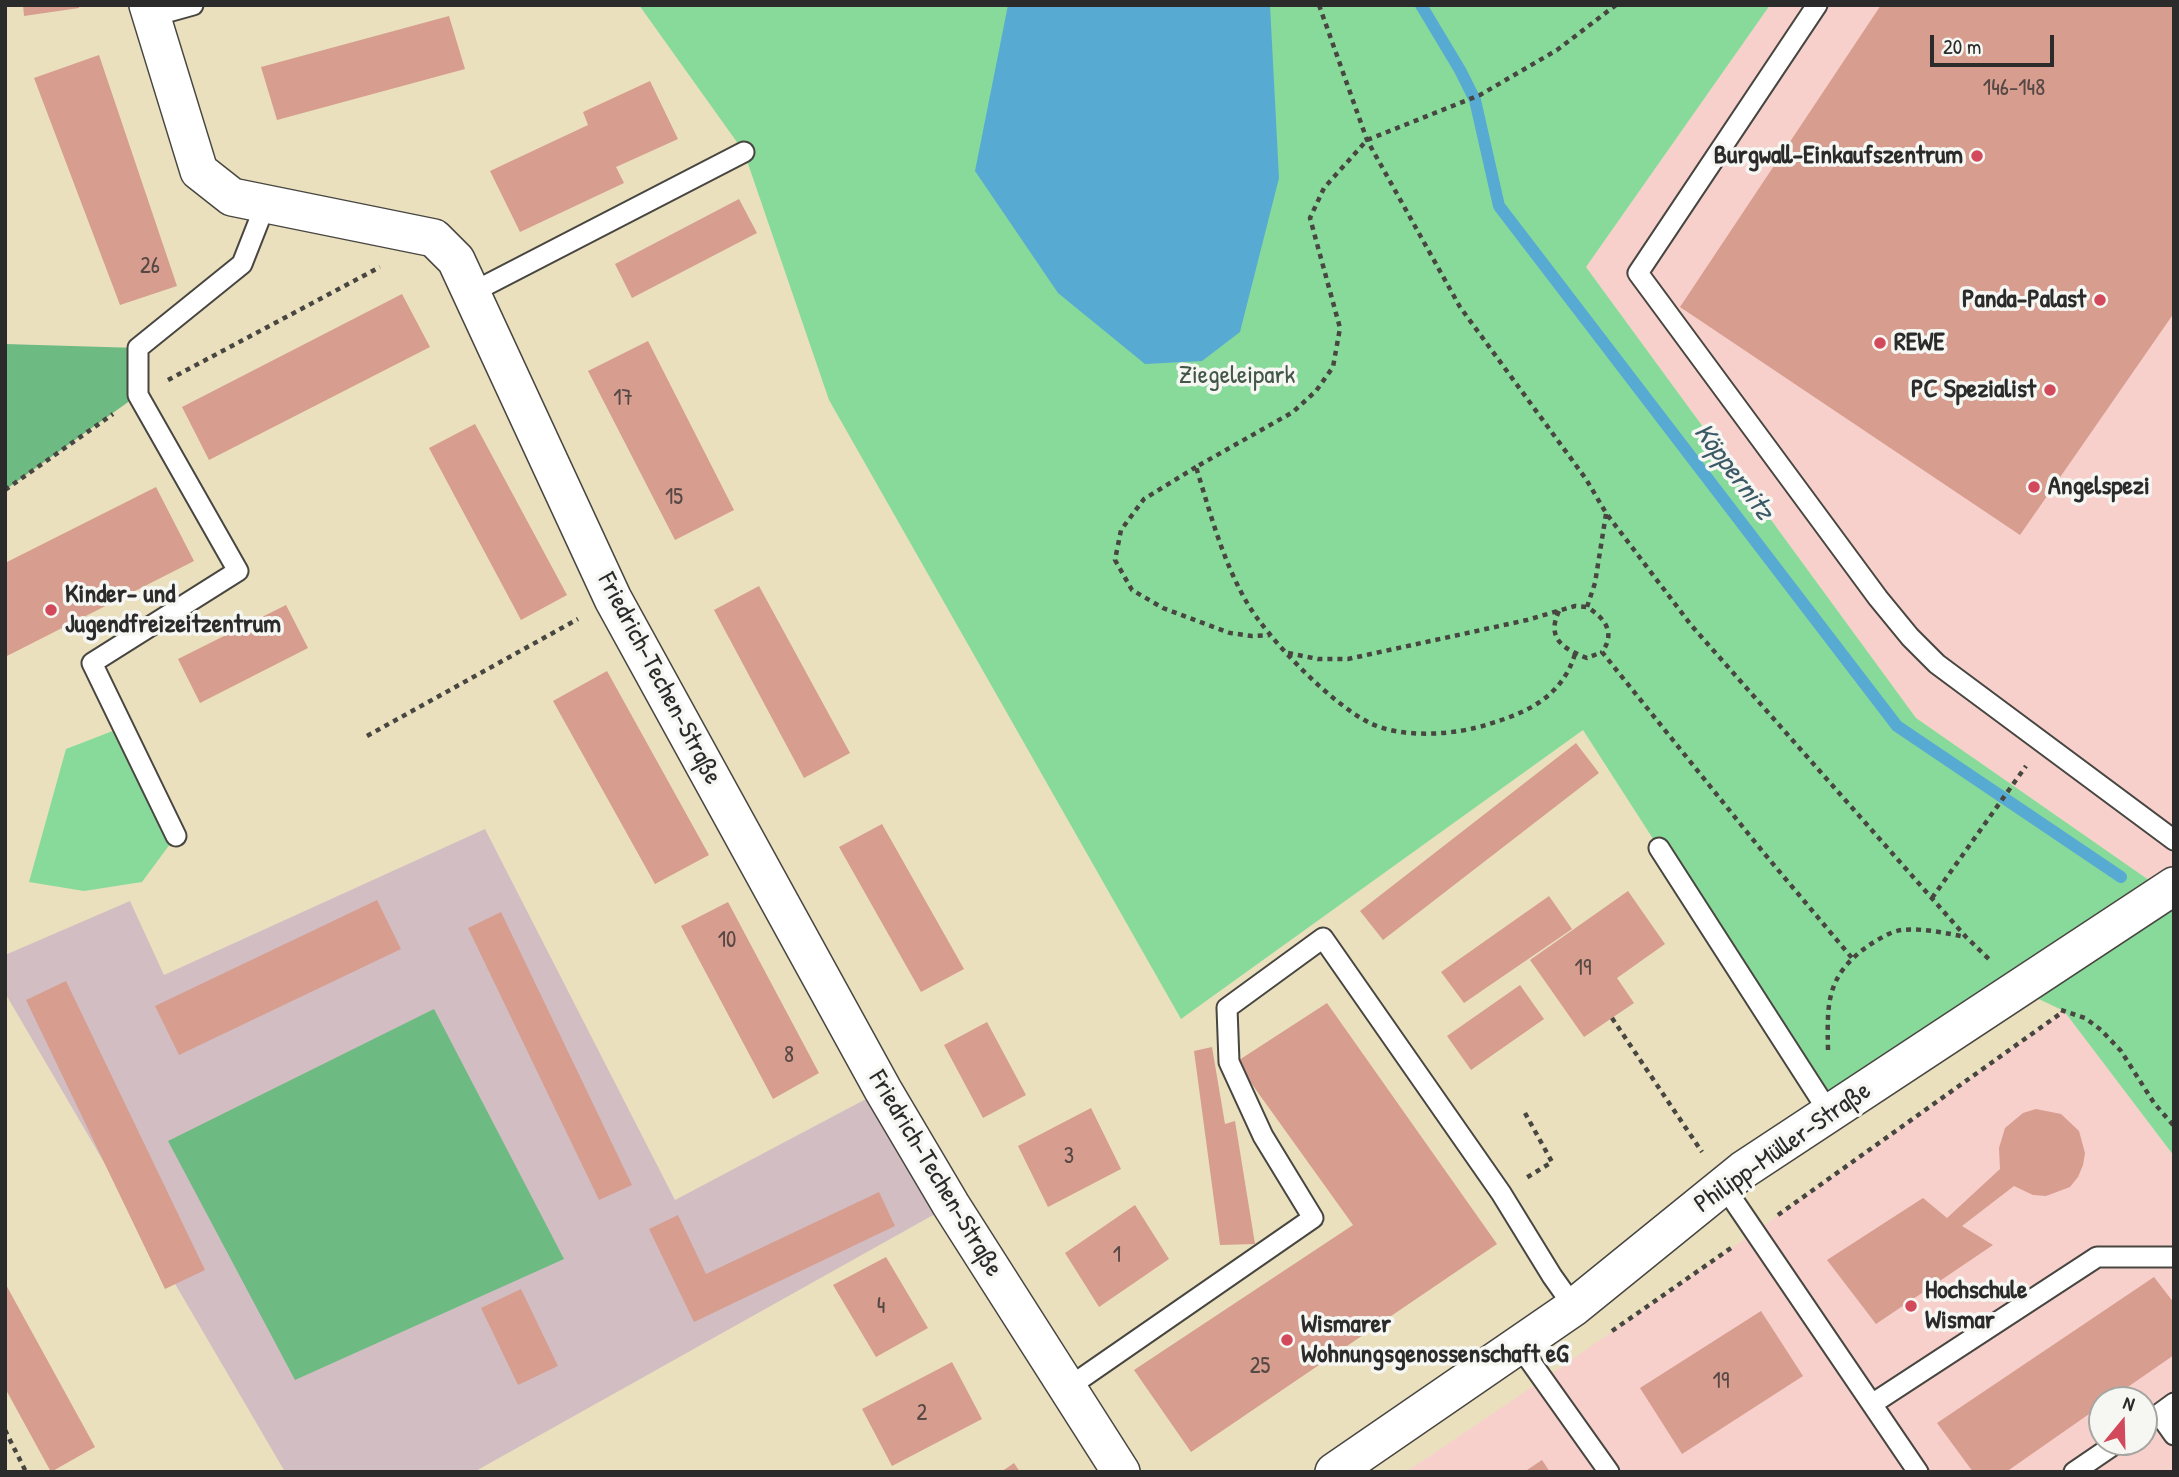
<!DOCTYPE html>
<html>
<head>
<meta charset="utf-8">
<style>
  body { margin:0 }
  #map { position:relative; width:2179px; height:1477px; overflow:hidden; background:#eae0be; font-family:"Patrick Hand",sans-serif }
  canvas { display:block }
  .frame { position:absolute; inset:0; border:7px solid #2b2b2b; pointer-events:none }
  .north { position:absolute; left:2088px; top:1386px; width:70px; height:70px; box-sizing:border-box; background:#f6f6f2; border:2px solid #a5a5a2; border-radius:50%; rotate:19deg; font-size:19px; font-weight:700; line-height:28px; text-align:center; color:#2b2b2b }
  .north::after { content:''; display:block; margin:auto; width:24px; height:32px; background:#d1495b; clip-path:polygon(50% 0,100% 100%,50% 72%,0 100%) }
  .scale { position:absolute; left:1930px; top:35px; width:124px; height:32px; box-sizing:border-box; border:4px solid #2b2b2b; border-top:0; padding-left:9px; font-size:21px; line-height:24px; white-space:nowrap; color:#2b2b2b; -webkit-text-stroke:5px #f6f6f2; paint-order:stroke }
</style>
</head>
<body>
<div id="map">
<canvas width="2179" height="1477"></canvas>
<div class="frame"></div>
<div class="north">N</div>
<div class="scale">20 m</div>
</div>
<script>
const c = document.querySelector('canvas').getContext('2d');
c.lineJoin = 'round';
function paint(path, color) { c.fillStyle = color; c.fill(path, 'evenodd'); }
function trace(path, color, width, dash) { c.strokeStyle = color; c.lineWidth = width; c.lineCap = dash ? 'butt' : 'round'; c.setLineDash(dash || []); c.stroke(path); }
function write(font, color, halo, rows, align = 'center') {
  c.font = font + ' "Patrick Hand",sans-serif'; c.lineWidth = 7; c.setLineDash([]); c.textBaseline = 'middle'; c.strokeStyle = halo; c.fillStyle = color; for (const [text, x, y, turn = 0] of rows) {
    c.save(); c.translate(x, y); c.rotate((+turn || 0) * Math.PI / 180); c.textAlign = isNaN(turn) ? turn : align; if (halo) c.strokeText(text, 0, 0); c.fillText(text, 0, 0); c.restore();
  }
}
paint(new Path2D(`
  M1770 5H2174V886L2166 892 1916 718 1586 267Z
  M2064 1011 2174 1156V1472H1406L1544 1379 1755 1232ZM2102 1400H2144V1442H2102Z`), '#f7d0cb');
paint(new Path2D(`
  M485 829 675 1200 883 1090 951 1205 474 1472H285L5 993V955L130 901 164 975Z`), '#d2bec2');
paint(new Path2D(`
  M639 5H1770L1586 267 1916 718 2166 892 2174 893V1156L2064 1011 2020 990 1830 1114 1583 730 1181 1019 829 400 744 152Z
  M123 727 176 836 142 882 84 891 29 882 66 749Z`), '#88da9b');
paint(new Path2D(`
  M5 344 138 348V395L5 490Z
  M434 1009 564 1259 295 1380 168 1141Z`), '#6eba83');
paint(new Path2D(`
  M1008 5H1270L1279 178 1240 332 1202 361 1145 364 1058 293 975 171Z`), '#57abd3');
trace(new Path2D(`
  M1421 5 1460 70 1475 100 1499 206 1897 726 2121 877`), '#57abd3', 12);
paint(new Path2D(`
  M23 5H79V8L24 16Z
  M1881 5H2174V313L2020 535 1680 307Z
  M449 16 465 69 277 120 261 67Z
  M99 55 177 286 120 305 34 78Z
  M650 81 678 139 616 167 624 183 520 232 490 171 588 125 583 112Z
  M739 199 757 233 632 298 615 264Z
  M402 294 430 347 209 460 182 407Z
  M648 341 734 510 675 540 588 371Z
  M475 424 567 595 521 620 429 448Z
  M156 487 194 561 5 657V563Z
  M759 586 850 753 804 778 714 610Z
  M286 605 308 648 200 703 178 659Z
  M607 671 709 855 655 884 553 701Z
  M1576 743 1599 773 1383 940 1360 911Z
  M882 824 964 969 921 992 839 847Z
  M1628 891 1665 944 1617 978 1634 1003 1584 1037 1530 960Z
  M1549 896 1572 929 1464 1003 1441 972Z
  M377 900 401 949 179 1055 155 1006Z
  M728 902 819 1073 773 1099 681 926Z
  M501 912 632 1185 599 1200 468 928Z
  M66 981 205 1270 165 1289 26 1000Z
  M1520 985 1544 1019 1471 1070 1447 1036Z
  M1327 1003 1497 1244 1191 1452 1134 1370 1353 1225 1236 1062Z
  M987 1022 1026 1095 983 1118 944 1045Z
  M1212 1047 1225 1124 1235 1121 1255 1244 1220 1245 1194 1051Z
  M1091 1108 1121 1169 1048 1207 1018 1146Z
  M2036 1109 2061 1114 2079 1131 2085 1153 2083 1165 2078 1177 2070 1187 2046 1196 2033 1195 2014 1186 1962 1226 1993 1245 1876 1324 1827 1260 1923 1198 1947 1218 2000 1169 1999 1148 2005 1128 2023 1113Z
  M879 1192 895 1226 694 1322 649 1229 678 1215 706 1274Z
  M1135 1205 1169 1259 1099 1307 1065 1253Z
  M886 1257 928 1328 876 1357 833 1285Z
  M2154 1277 2174 1303V1355L2109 1400H2102V1405L2006 1472H1973L1937 1423Z
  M5 1283 95 1447 51 1472 5 1388Z
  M521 1289 558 1366 518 1385 481 1308Z
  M1761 1311 1803 1376 1682 1454 1640 1388Z
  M952 1362 982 1419 892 1466 862 1409Z
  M1542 1460 1550 1472H1524Z
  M1014 1463 1020 1472H1001Z`), '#d79d8f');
const service = new Path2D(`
  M1817 5 1638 273 1878 598 1910 637 1937 664 2174 840
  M150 17 193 5
  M471 293 744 152
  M176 836 92 663 238 571 138 395V348L242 264 266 203
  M1659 848 1830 1114
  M1723 1185 1918 1472
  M1518 1344 1609 1472
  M1066 1389 1313 1218 1263 1136 1229 1062 1227 1008 1323 938 1501 1193 1552 1276 1574 1307
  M1872 1404 2097 1257H2174
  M2159 1414 2174 1403
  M2144 1424 2159 1414 2174 1435
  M2074 1472 2118 1442`);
const minor = new Path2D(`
  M148 5 199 171 232 197 434 238 456 260 613 599 883 1090 951 1205 1121 1472
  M1334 1472 1574 1307 1743 1170 2174 886`);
trace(service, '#484641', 23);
trace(minor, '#484641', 40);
trace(new Path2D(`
  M1319 5 1367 140 1460 307 1586 479 1606 513 1691 625 1966 937 1991 961
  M168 380 380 267
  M1196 467 1144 499 1121 530 1115 560 1132 590 1163 608 1230 633 1252 636 1270 635
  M5 490 113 414
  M1606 514 1595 583 1587 607C1605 618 1616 633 1602 652L1763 852 1852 958
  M1559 611C1546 638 1563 649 1587 658L1602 652
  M1288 653 1318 659H1348L1527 620 1575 606 1587 607
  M1575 654C1562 696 1529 712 1489 724 1456 735 1402 739 1370 723 1331 704 1267 638 1246 601 1222 559 1210 512 1196 467L1293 412 1316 391 1333 367 1340 328 1310 218 1324 188 1367 140 1480 95 1557 50 1616 5
  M367 736 578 619
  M1932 898 2026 766
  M2061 1010 2085 1018 2101 1030 2121 1051 2154 1103 2174 1126
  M1612 1018 1702 1152
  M1828 1050C1827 1003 1826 976 1868 946 1877 940 1891 931 1902 930 1923 928 1945 933 1966 937
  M1525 1113 1552 1162 1526 1178
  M1778 1215 2064 1011
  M1612 1331 1731 1248
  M5 1430 26 1472`), '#484641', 4.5, [5, 5]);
trace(service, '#fff', 19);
trace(minor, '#fff', 37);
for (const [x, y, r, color] of [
  [1977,156,7,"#d1495b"],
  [2100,300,7,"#d1495b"],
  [1880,343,7,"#d1495b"],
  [2050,390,7,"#d1495b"],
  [2034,487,7,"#d1495b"],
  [51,610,7,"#d1495b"],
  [1911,1306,7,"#d1495b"],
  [1287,1340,7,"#d1495b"]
]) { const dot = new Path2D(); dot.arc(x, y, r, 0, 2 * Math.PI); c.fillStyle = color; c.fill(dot); trace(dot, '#f6f6f2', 2.5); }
write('23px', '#564844', null, [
  ["146-148",2014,89],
  ["26",150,267],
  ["17",623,399],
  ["15",674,498],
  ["10",727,941],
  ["19",1583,969],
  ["8",789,1056],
  ["3",1069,1157],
  ["1",1117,1256],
  ["4",881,1307],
  ["25",1260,1367],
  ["19",1721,1382],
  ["2",922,1414]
]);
write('bold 26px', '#2b2b2b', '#f6f6f2', [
  ["Burgwall-Einkaufszentrum",1963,156,"right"],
  ["Panda-Palast",2086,300,"right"],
  ["REWE",1894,343],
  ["PC Spezialist",2036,390,"right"],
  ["Angelspezi",2048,487],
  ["Kinder- und",65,595],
  ["Jugendfreizeitzentrum",65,625],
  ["Hochschule",1925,1291],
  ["Wismar",1925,1321],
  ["Wismarer",1301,1325],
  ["Wohnungsgenossenschaft eG",1301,1355]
], 'left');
write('26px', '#425747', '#f6f6f2', [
  ["Ziegeleipark",1237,376]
]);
write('26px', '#2b2b2b', '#f6f6f2', [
  ["Friedrich-Techen-Straße",659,679,62],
  ["Philipp-Müller-Straße",1783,1148,-35],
  ["Friedrich-Techen-Straße",935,1174,59]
]);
write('italic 28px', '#3a5866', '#f6f6f2', [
  ["Köppernitz",1733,472,53]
]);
</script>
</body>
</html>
